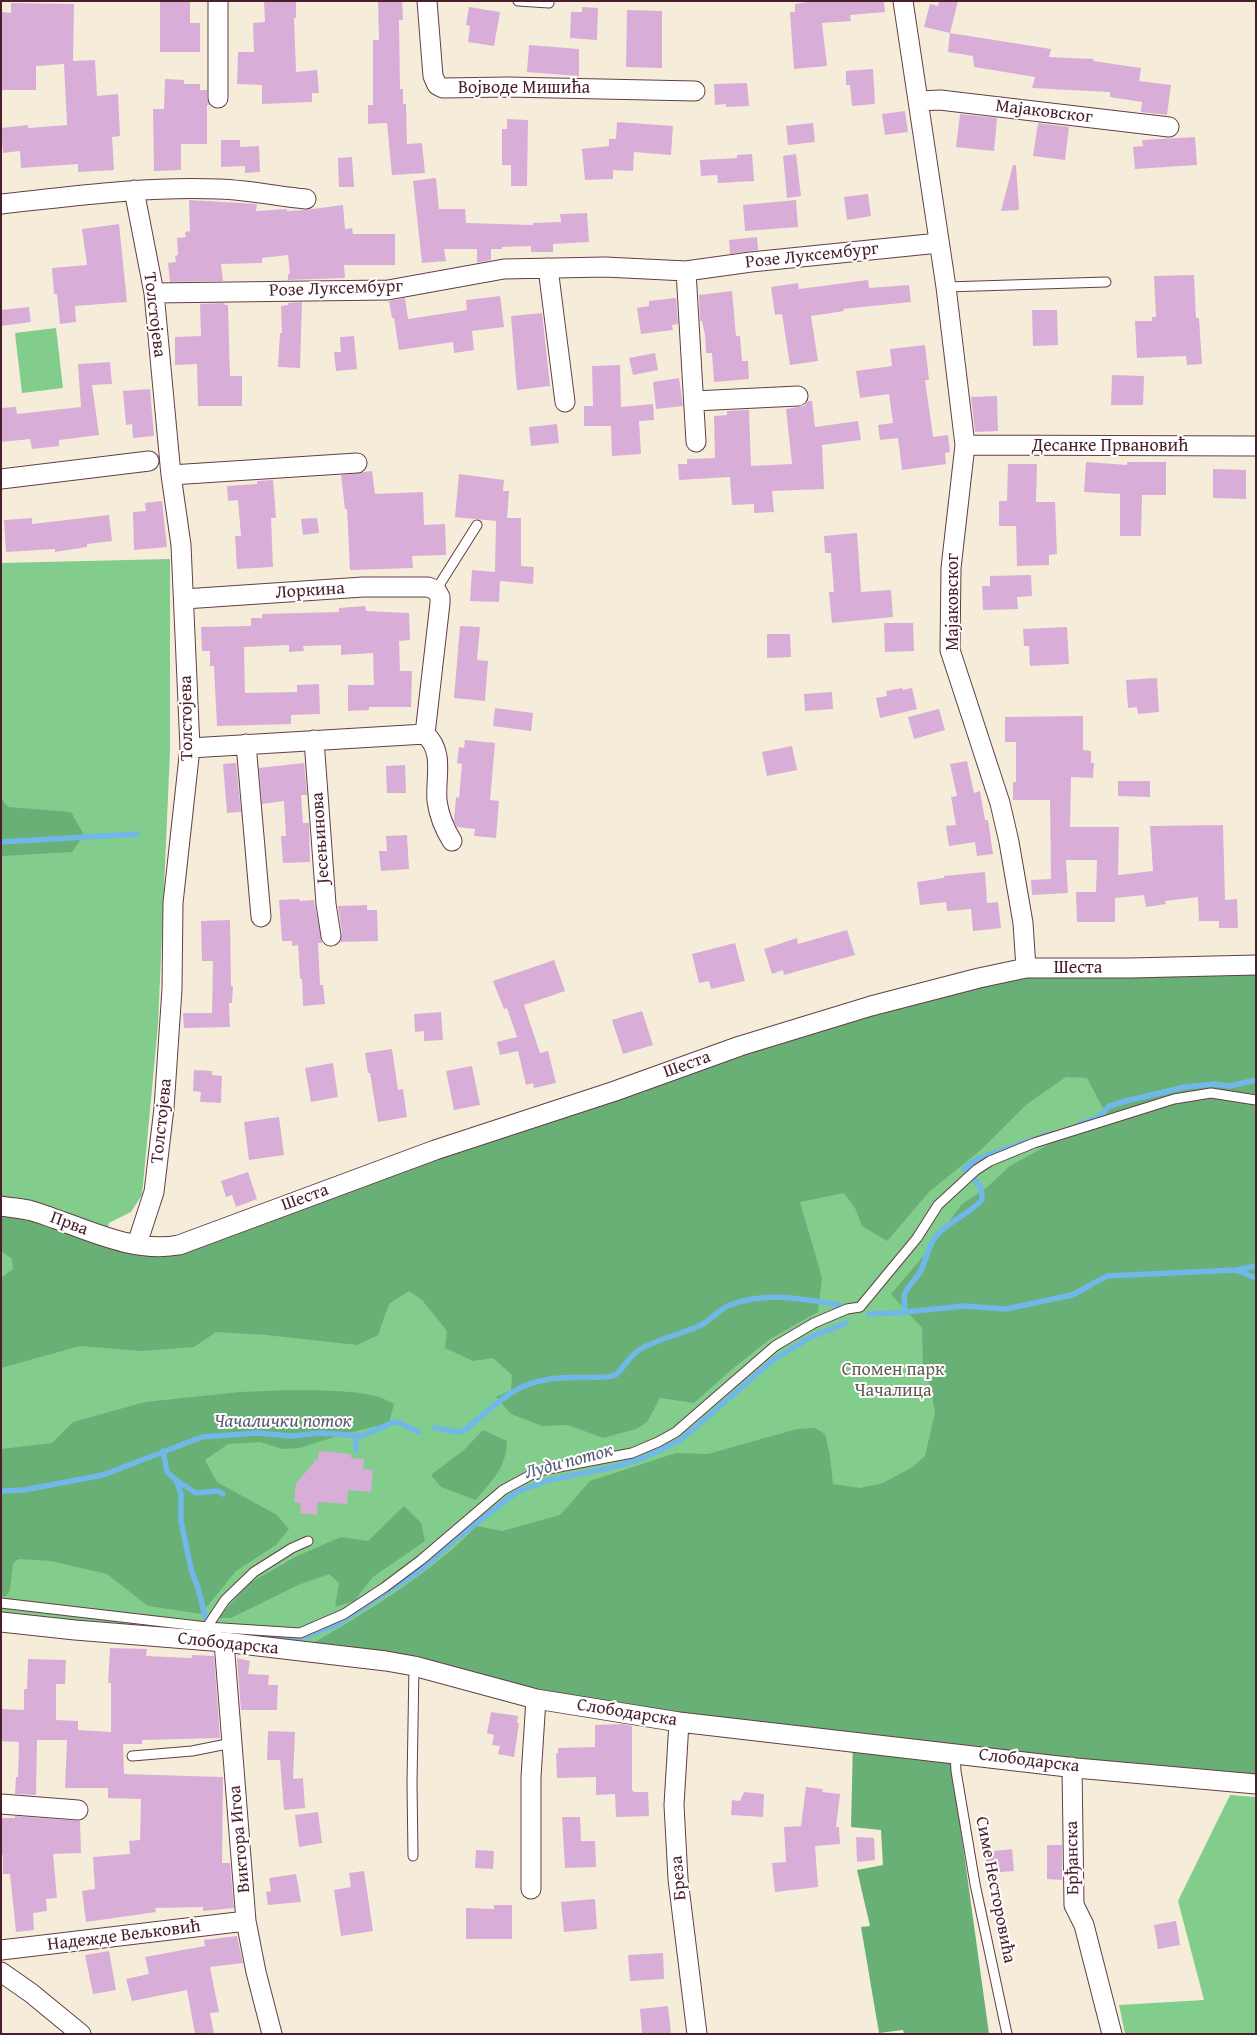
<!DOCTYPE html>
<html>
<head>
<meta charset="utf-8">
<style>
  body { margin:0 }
  #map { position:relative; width:1257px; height:2035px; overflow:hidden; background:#f5edda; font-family:"Gentium Book Plus",serif }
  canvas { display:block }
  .frame { position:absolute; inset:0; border:2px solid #4a1f2b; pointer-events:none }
</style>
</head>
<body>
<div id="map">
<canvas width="1257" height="2035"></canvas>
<div class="frame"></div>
</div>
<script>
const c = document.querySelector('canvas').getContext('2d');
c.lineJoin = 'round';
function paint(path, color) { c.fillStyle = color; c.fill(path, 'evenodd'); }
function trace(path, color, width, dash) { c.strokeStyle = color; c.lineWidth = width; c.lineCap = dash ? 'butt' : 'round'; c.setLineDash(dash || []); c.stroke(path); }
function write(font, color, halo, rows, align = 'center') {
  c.font = font + ' "Gentium Book Plus",serif'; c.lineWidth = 4; c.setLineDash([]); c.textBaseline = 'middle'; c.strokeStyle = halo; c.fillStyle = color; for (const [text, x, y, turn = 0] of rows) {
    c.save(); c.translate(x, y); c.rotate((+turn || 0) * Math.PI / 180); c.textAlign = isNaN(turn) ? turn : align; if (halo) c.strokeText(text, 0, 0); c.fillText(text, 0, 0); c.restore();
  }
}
paint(new Path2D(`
  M56 328 63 388 22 393 15 333Z
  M170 559V751L158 1025 142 1195 131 1212 109 1223 106 1236 157 1248 1256 965V1784L414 1666 1 1622V563Z
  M1230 1795 1256 1797V2034H1125L1119 2005 1204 2000 1178 1901Z`), '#82cd8b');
paint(new Path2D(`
  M1 798 8 807 71 812 84 835 72 852 1 856Z
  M1256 965V1094L1227 1091 1171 1095 1107 1116 1087 1078 1066 1077 1027 1104 982 1149 929 1192 887 1241 862 1226 855 1208 844 1193 800 1202 822 1278 818 1312 770 1339 731 1370 694 1403 660 1398 647 1422 636 1429 603 1438 568 1425 542 1426 511 1414 496 1397 511 1390 512 1375 493 1358 473 1361 445 1348 447 1331 422 1300 409 1291 389 1304 378 1335 357 1345 266 1335 216 1332 194 1347 142 1351 80 1346 1 1368V1278L13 1269 12 1259 1 1251V1206L158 1248 435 1150 979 978Z
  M1209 1098 1248 1102 1256 1105V1784L950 1752 989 2034H904L903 2030 879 2033 861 1927 870 1926 857 1870 883 1865 881 1830 851 1827 853 1741 300 1651C349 1622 399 1593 443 1557 455 1548 466 1536 477 1526L502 1531 560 1515 590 1481 676 1453 708 1454 797 1429 815 1428 825 1434 830 1456 833 1484 860 1488 883 1483 911 1468 925 1456 935 1413 931 1389 923 1365 922 1328 891 1294 926 1253 962 1204 985 1189 1010 1166 1053 1142 1175 1103Z
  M288 1390C319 1391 369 1388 394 1404L389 1423 337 1436 300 1448 282 1449 260 1442 228 1444 205 1460 217 1482 277 1515 289 1529 276 1545 236 1571 201 1614 148 1606 107 1574 51 1561 19 1559 13 1563 10 1590 6 1596H1V1449L52 1443 73 1422 145 1402 240 1392Z
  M483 1430 507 1441C506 1469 492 1480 476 1500L441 1487 431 1475 464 1450Z
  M404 1506 421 1523 425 1541 373 1577 354 1601 335 1607 339 1583 329 1574 298 1585 231 1618H218L250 1583 295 1557 341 1537 368 1541Z`), '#69b077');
trace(new Path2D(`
  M1 842 137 834
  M1078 1125 1100 1116 1109 1106 1126 1101 1185 1087 1214 1084 1230 1086 1256 1080
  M967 1171 964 1169 977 1159 1052 1133
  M1236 1270 1256 1266
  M905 1312 904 1295C908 1286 915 1280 920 1272 927 1260 927 1247 936 1236 949 1221 969 1214 982 1200L981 1188 973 1178
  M869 1314 895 1313 964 1306 1006 1309 1072 1295 1107 1276 1236 1270 1256 1278
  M435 1428 458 1432 464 1431C478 1419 502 1397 518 1389 529 1383 546 1379 558 1378 573 1376 603 1380 615 1375 621 1372 629 1356 639 1350 657 1339 679 1335 699 1326 710 1321 718 1310 730 1305 765 1291 803 1299 839 1305
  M356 1450V1436
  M163 1451 167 1472 176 1480 181 1494V1521L191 1569 198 1588 206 1620
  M176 1480 196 1493 217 1491 223 1494
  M1 1491 24 1490 103 1475 202 1437 257 1433 291 1436 320 1433 362 1436 394 1422 400 1423 419 1432
  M225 1632 289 1639 307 1636 338 1624 422 1569 457 1538 517 1492 549 1480 610 1468 643 1458 681 1440 772 1361 809 1338 846 1323`), '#70b8e8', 5.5);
paint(new Path2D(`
  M160 1H190V23H200V52H160Z
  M264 1H296V18H294L296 72 317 70 319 93H312V102L262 104V85L237 84 238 52H254L253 23 265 22Z
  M378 1H402L403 20H399L400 89H403V104H406L407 144 422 143 425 173 392 175 387 123 368 124V105H373V40H379Z
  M814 1H884L885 12 850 15 851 21 822 23 827 66 794 69 790 12H795V4Z
  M939 1H958L950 33 924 27 930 4 938 6Z
  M11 3 74 4 73 61 95 60 97 96 118 94 120 136 112 137 114 170 78 172V164L21 168 20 151 3 153 1 128 28 125V128L67 125 64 64 36 66V90H1L2 12 11 13Z
  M469 7 500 12 494 46 468 42 470 26 466 25Z
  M582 7 598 8 597 40 570 38 571 12H582Z
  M627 10 662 11V68L626 67Z
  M950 33 1051 49 1049 57 1094 59 1093 61 1141 68 1139 81 1171 85 1167 115 1141 112 1142 102 1110 97V92L1032 88 1035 77 974 67 973 56 948 52Z
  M529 45 579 49V76L527 72Z
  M873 69 875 104 852 106 850 85H846V71Z
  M165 79 184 80V84H200V90H207V98L210 105H207V144H181V170L154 171 153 109H164Z
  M747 83 749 106 726 107V104L715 105 714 84Z
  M905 111 908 132 885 135 882 114Z
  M960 114 997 118 994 151 956 147Z
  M507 119 528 120 527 186H511V165H502V129H507Z
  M617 122 673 126 671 155 634 152 633 171 613 170V179L585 180 582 149 609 146V139H616Z
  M813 123 815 142 788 145 786 126Z
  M1038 123 1069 127 1065 160 1033 156Z
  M1195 137 1197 165 1135 169 1133 147 1143 146 1142 140Z
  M221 140H240V147L259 146 260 172 245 173V166L221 167Z
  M752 154 754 181 718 183 717 175 701 176 700 160 737 158V155Z
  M796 154 801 196 787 198 783 156Z
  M352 157 354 187H339L338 158Z
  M1013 165H1016L1019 210 1001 211Z
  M436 178 439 209H465L466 223 533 225V223L561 222 560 214 587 213 589 242 553 244V252H531V246L502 247V249H491V260L481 262H477V249H444L446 261 422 263 413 181Z
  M868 194 871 216 847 220 844 197Z
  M189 200 257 204 256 211 287 209V211L305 210 343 205 345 229 352 228 353 234H395V265H344L345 278 288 280V274H290L288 255 262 258V263L221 264 223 281 170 282 168 263 176 262 175 256 178 255 177 238 186 237 185 232 190 231Z
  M796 200 798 227 745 231 743 205Z
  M119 224 127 302 75 306 76 322 60 324 57 294H54L52 268 87 265 82 229Z
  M757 237 758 250 730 254 729 240Z
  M1194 275 1196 318H1199L1202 364 1187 365 1186 356 1137 358 1135 321H1152V317H1156L1154 276Z
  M868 280 869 288 909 285 911 302 843 309 844 311 811 316 818 361 790 365 782 314 775 315 771 287 798 283 799 289Z
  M732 291 736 336H740L742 361H748L749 379 714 382 712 353H706L705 335 702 321H700L699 295Z
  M500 296 504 327 472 331 474 350 454 353 453 342 399 350 394 318H392L389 301 405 298 408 319 467 310 466 300Z
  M676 298 678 324 672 325 673 330 641 334 637 308 649 306V301Z
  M302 302 300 368 278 367 280 333H282L281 306 288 305V303Z
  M224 303 225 305H228L230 376H242V406H198L197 364 175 365V337L201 336 200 304Z
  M29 307 31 322 1 326V310Z
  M1032 310H1057L1058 345 1033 346Z
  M542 313 550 386 517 390 511 316Z
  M354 336 357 369 336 371 334 352H341L340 337Z
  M925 345 929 380H925L933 437 948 435 950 452 945 453 946 464 902 470 898 438 880 440 878 425 893 423 889 394 860 398 856 371 892 366 890 349Z
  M655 353 658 370 633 375 629 358Z
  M110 362 112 384 92 385 99 435 59 440V446L32 449 30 439 1 442V408L16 407 17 414 81 407 78 364Z
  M620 365 621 407 653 404 654 420 639 421 641 454 612 456 611 426H584V406H593L592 366Z
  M1112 375 1144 376 1143 405H1111Z
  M679 378 683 406 656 409 653 382Z
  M150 389 154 436 133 438 132 424 126 425 123 391Z
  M997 396 998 431 975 432 971 397Z
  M808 401H812L815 427 858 421 861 440 822 445 824 489 772 491 774 512 754 513V504L732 505 730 477 679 480 678 464H687V459L715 458 714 416 727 415V411L749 410 751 466 792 464 786 409 804 406Z
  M557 424 559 443 531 446 529 427Z
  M1086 462 1127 465V462H1166V495H1142L1141 536H1120V494L1084 492Z
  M1008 464H1037L1036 502H1055L1057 554 1049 555V565L1017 566 1016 526H999V501H1007Z
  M1213 469 1246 470V499L1213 498Z
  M372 471 375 494 423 492 424 525 445 524 446 555 412 556 413 568 350 570 347 509H345L341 475Z
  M459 474 504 480 503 491H509L507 518H521V566L534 567 533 584 500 581 499 602 470 601 472 570 495 572 496 521 455 517Z
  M273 480 276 518H271L273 567 237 569 235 536H241L238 500 228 501 227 486 257 484V481Z
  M162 501 167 547 134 550 133 512 146 511 145 503Z
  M109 515 112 541 87 544V547L55 552V549L6 552 4 520 32 518V524Z
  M317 518 319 533 303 535 301 519Z
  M857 533 861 592 891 590 893 617 832 623 829 592H834L831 553H825L824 536Z
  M1031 575 1032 596 1017 597 1018 609 983 610 982 586H990V576Z
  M365 606 366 611 409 613 410 640 399 641 400 671H412L411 707H369V710L348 711V685H374L373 653 341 655V645L303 646 304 651 289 652V645L244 647 245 693 297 692V685L319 684 320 714 291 715V724L217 726 214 666H210V651H202L201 627 251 626V618H262V614L339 612V608Z
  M884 623H913L914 651 885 652Z
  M460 626 480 627 477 660 488 661 485 701 454 698Z
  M1067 627 1069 664 1030 666 1029 646H1024L1023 629Z
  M767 634H790L791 657 767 658Z
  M1157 678 1159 712 1138 714 1137 707 1128 708 1126 680Z
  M902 688 903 690 912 688 917 709 880 718 876 698 887 696 886 691Z
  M832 692 833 709 805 711 804 694Z
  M495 708 533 713 531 731 493 726Z
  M939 709 945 730 914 739 908 717Z
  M1083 716V750L1091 751V763H1094L1093 778 1071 777 1070 827H1119L1118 875 1153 871 1150 826 1223 825 1225 900 1237 899 1238 928H1219V921H1199L1198 897 1165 901 1166 904 1146 907 1144 895 1115 898V922H1077L1076 892H1096L1097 860H1066L1068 893 1032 895 1031 880 1051 879 1050 800H1013V782H1016V742H1005V717Z
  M465 740 495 743 490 800 499 801 496 838 474 836 475 829 457 827 454 821 456 797 459 798 462 764 457 763 459 747 464 748Z
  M792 746 797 770 767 776 762 752Z
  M967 761 974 793 980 791 985 820H988L993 854 977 856 975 842 949 846 946 826 956 825 951 797 957 796 950 764Z
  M236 763 241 812 227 813 223 764Z
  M304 763 307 795H301L303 823H309L310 862 283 863 281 836H286L284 801 262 804 259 768Z
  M405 765 406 793H387L386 766Z
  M1118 781H1150V797L1118 796Z
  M407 835 409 869 381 871 379 851H387L386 836Z
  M985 872 987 903 998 902 1001 928 973 931 971 909 947 911 946 902 920 905 917 882 944 878V876Z
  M299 899 300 901 314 900 322 943H318L320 985H323L325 1004 303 1006 302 979H300L298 945 292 946V941H282L279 900Z
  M367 905V910H377L378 941 340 942 342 934 338 906Z
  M230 920 231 986H233L232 1003H229L230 1027 184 1028 183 1013H212L213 961H202L201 921Z
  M847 930 855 955 784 975 783 970 772 974 764 949 797 938 798 944Z
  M735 943 745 981 711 989 709 981 699 983 692 954Z
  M554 960 565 991 524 1005 540 1053 548 1051 556 1083 534 1088 533 1083 526 1085 518 1051 500 1055 497 1042 517 1037 507 1008 504 1009 493 981Z
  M642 1011 653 1045 623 1054 612 1020Z
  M441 1012 443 1040 424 1041V1031L415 1032 414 1014Z
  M392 1049 398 1090 403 1089 407 1117 378 1122 370 1073H368L365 1053Z
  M333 1063 338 1097 311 1102 305 1068Z
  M472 1066 480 1105 454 1110 446 1071Z
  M194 1070 212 1071V1075L222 1076 221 1103 200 1102 201 1092 193 1091Z
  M279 1117 284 1155 249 1160 244 1122Z
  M248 1172 257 1199 236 1207 232 1195 226 1197 221 1181Z
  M319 1451 351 1454V1458L364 1459 363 1469 373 1470 371 1492 348 1490 347 1504 318 1502 317 1515 300 1513 301 1503 294 1502 296 1483 314 1463V1460L318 1459Z
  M110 1648 147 1649 146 1656 192 1658V1655L214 1656 220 1738 142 1740V1744H123L124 1774 223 1777 222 1863H230L234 1908 203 1911V1907L155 1908 156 1912 86 1922 82 1891 95 1889 93 1857 130 1854 129 1841 140 1840 141 1799 108 1798V1788H65L67 1740H37L36 1795 15 1794 16 1777H18L19 1742 1 1741V1709L24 1710V1689H27L28 1659 66 1660 65 1684H56V1720L78 1721V1730L111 1732V1683H108Z
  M237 1658 250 1661 248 1674 269 1675 268 1685H278L277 1710H241Z
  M491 1712 518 1716 517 1723H519L514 1757 498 1754 500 1746 492 1745 494 1735 487 1733Z
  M623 1724 632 1726V1790L634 1792H648L649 1816 616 1817 615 1794 596 1795V1777L557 1778 556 1753H558V1748L595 1747V1725Z
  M268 1731 295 1732 293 1779 303 1778 305 1808 284 1810 280 1760H267Z
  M806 1787 823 1789 822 1792 840 1794 836 1827H839L840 1844 815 1846 818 1887 775 1892 772 1863 786 1862 784 1827 801 1826Z
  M744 1792 764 1794 763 1817 731 1815 732 1800 740 1801Z
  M318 1812 322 1843 299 1847 295 1815Z
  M15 1816 80 1821 81 1853 53 1854 57 1898 46 1899 47 1911 33 1913 34 1930 16 1932 10 1874H3V1855H1V1818H15Z
  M562 1817H580L581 1841H595L596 1867 565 1868Z
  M856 1837 874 1838 875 1860 857 1862Z
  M1047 1845H1062V1880L1047 1879Z
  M1012 1849 1014 1871 987 1873 985 1852Z
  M476 1850 494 1851 493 1869 475 1868Z
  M364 1871 373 1931 341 1936 334 1890 351 1887 349 1873Z
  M296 1874 301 1902 268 1905 266 1892 271 1891 269 1878Z
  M595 1899 597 1929 564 1932 561 1902Z
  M494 1905H512V1939H466V1908L494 1909Z
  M1176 1921 1180 1945 1158 1949 1154 1925Z
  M237 1936 243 1963 210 1967 219 2012 210 2013 214 2034H195L187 1990 132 2001 126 1979 149 1974 145 1957 205 1946 204 1940Z
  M109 1951 116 1990 93 1994 85 1955Z
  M663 1953 664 1979 630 1981 628 1955Z
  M668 2006 671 2034H642L640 2009Z`), '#d8aed8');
const lane = new Path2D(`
  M518 1 549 3
  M946 287 1106 282
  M436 590 477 525
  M1 1603 207 1627 300 1633 344 1614 385 1587 421 1560 503 1490 538 1471 632 1453 658 1442 676 1432 775 1346 814 1323 847 1309 860 1307 917 1238 938 1205 976 1170 990 1161 1034 1143 1174 1099 1211 1093 1256 1100
  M207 1627 225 1600 254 1572 292 1548 308 1541
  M955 1753 956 1771 975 1884 1007 2034
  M132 1756 192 1751 232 1743
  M413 1856 412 1783 414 1666`);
const street = new Path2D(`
  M218 1V98
  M427 1 433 76 437 85 443 88 508 87 695 91
  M903 1 946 287 965 445 951 568 950 650 1000 803 1009 842 1023 923 1026 968
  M919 101 940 100 1169 127
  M134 190 154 293 171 475 181 545 190 748 173 903 172 989 164 1108 154 1192 137 1244
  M1 204C74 196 146 186 219 189 248 190 277 196 306 199
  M548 268 565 402
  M686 271 696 442
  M154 293 388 290 504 269 605 267 686 271 751 262 939 243
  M694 401 798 396
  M965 445 1256 446
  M171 475 357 463
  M1 479 149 461
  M184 599 363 587H428L436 590 440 597V603L425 734
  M314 740 326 904 331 936
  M246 744 261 917
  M190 748 425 734C445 752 435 777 437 801 439 816 444 828 452 841
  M1 1206C11 1208 22 1208 32 1211 79 1225 129 1254 179 1245L435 1150 615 1091 740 1046 871 1006 979 978 1026 968H1130L1256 965
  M1 1622 75 1630 224 1642 386 1661 414 1666 536 1699 679 1722 1076 1768 1256 1784
  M224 1642 246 1921 256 1972 272 2034
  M679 1722 674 1805 678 1879 697 2034
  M1072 1767 1074 1905 1084 1925 1112 2034
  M1 1804 78 1810
  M531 1889V1777L536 1699
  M1 1950 246 1921
  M1 1972 31 1993 81 2034`);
trace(lane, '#643e45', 11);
trace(street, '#643e45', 21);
trace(lane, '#fff', 9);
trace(street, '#fff', 19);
write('18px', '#4a1f2b', '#fff', [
  ["Војводе Мишића",524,88],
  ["Мајаковског",1044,112,7],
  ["Розе Луксембург",812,256,-6],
  ["Розе Луксембург",336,289,-2],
  ["Толстојева",154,315,83],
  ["Десанке Првановић",1110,446],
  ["Лоркина",310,591,-4],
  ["Мајаковског",953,602,-90],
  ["Толстојева",187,718,-91],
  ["Јесењинова",321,838,-94],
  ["Шеста",1078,968],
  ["Шеста",687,1065,-20],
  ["Толстојева",162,1121,-84],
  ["Шеста",305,1198,-20],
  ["Прва",69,1224,20],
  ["Слободарска",228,1644,6],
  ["Слободарска",627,1713,9],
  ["Слободарска",1029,1761,7],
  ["Виктора Игоа",240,1839,-95],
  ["Брђанска",1073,1858,-91],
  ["Бреза",679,1878,-95],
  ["Симе Несторовића",995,1890,79],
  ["Надежде Вељковић",124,1936,-7]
]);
write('18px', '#5e5c4d', '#fff', [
  ["Спомен парк",893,1370],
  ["Чачалица",893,1391]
]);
write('italic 19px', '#595c77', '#fff', [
  ["Чачалички поток",283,1422],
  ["Луди поток",569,1462,-15]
]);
</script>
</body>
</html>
